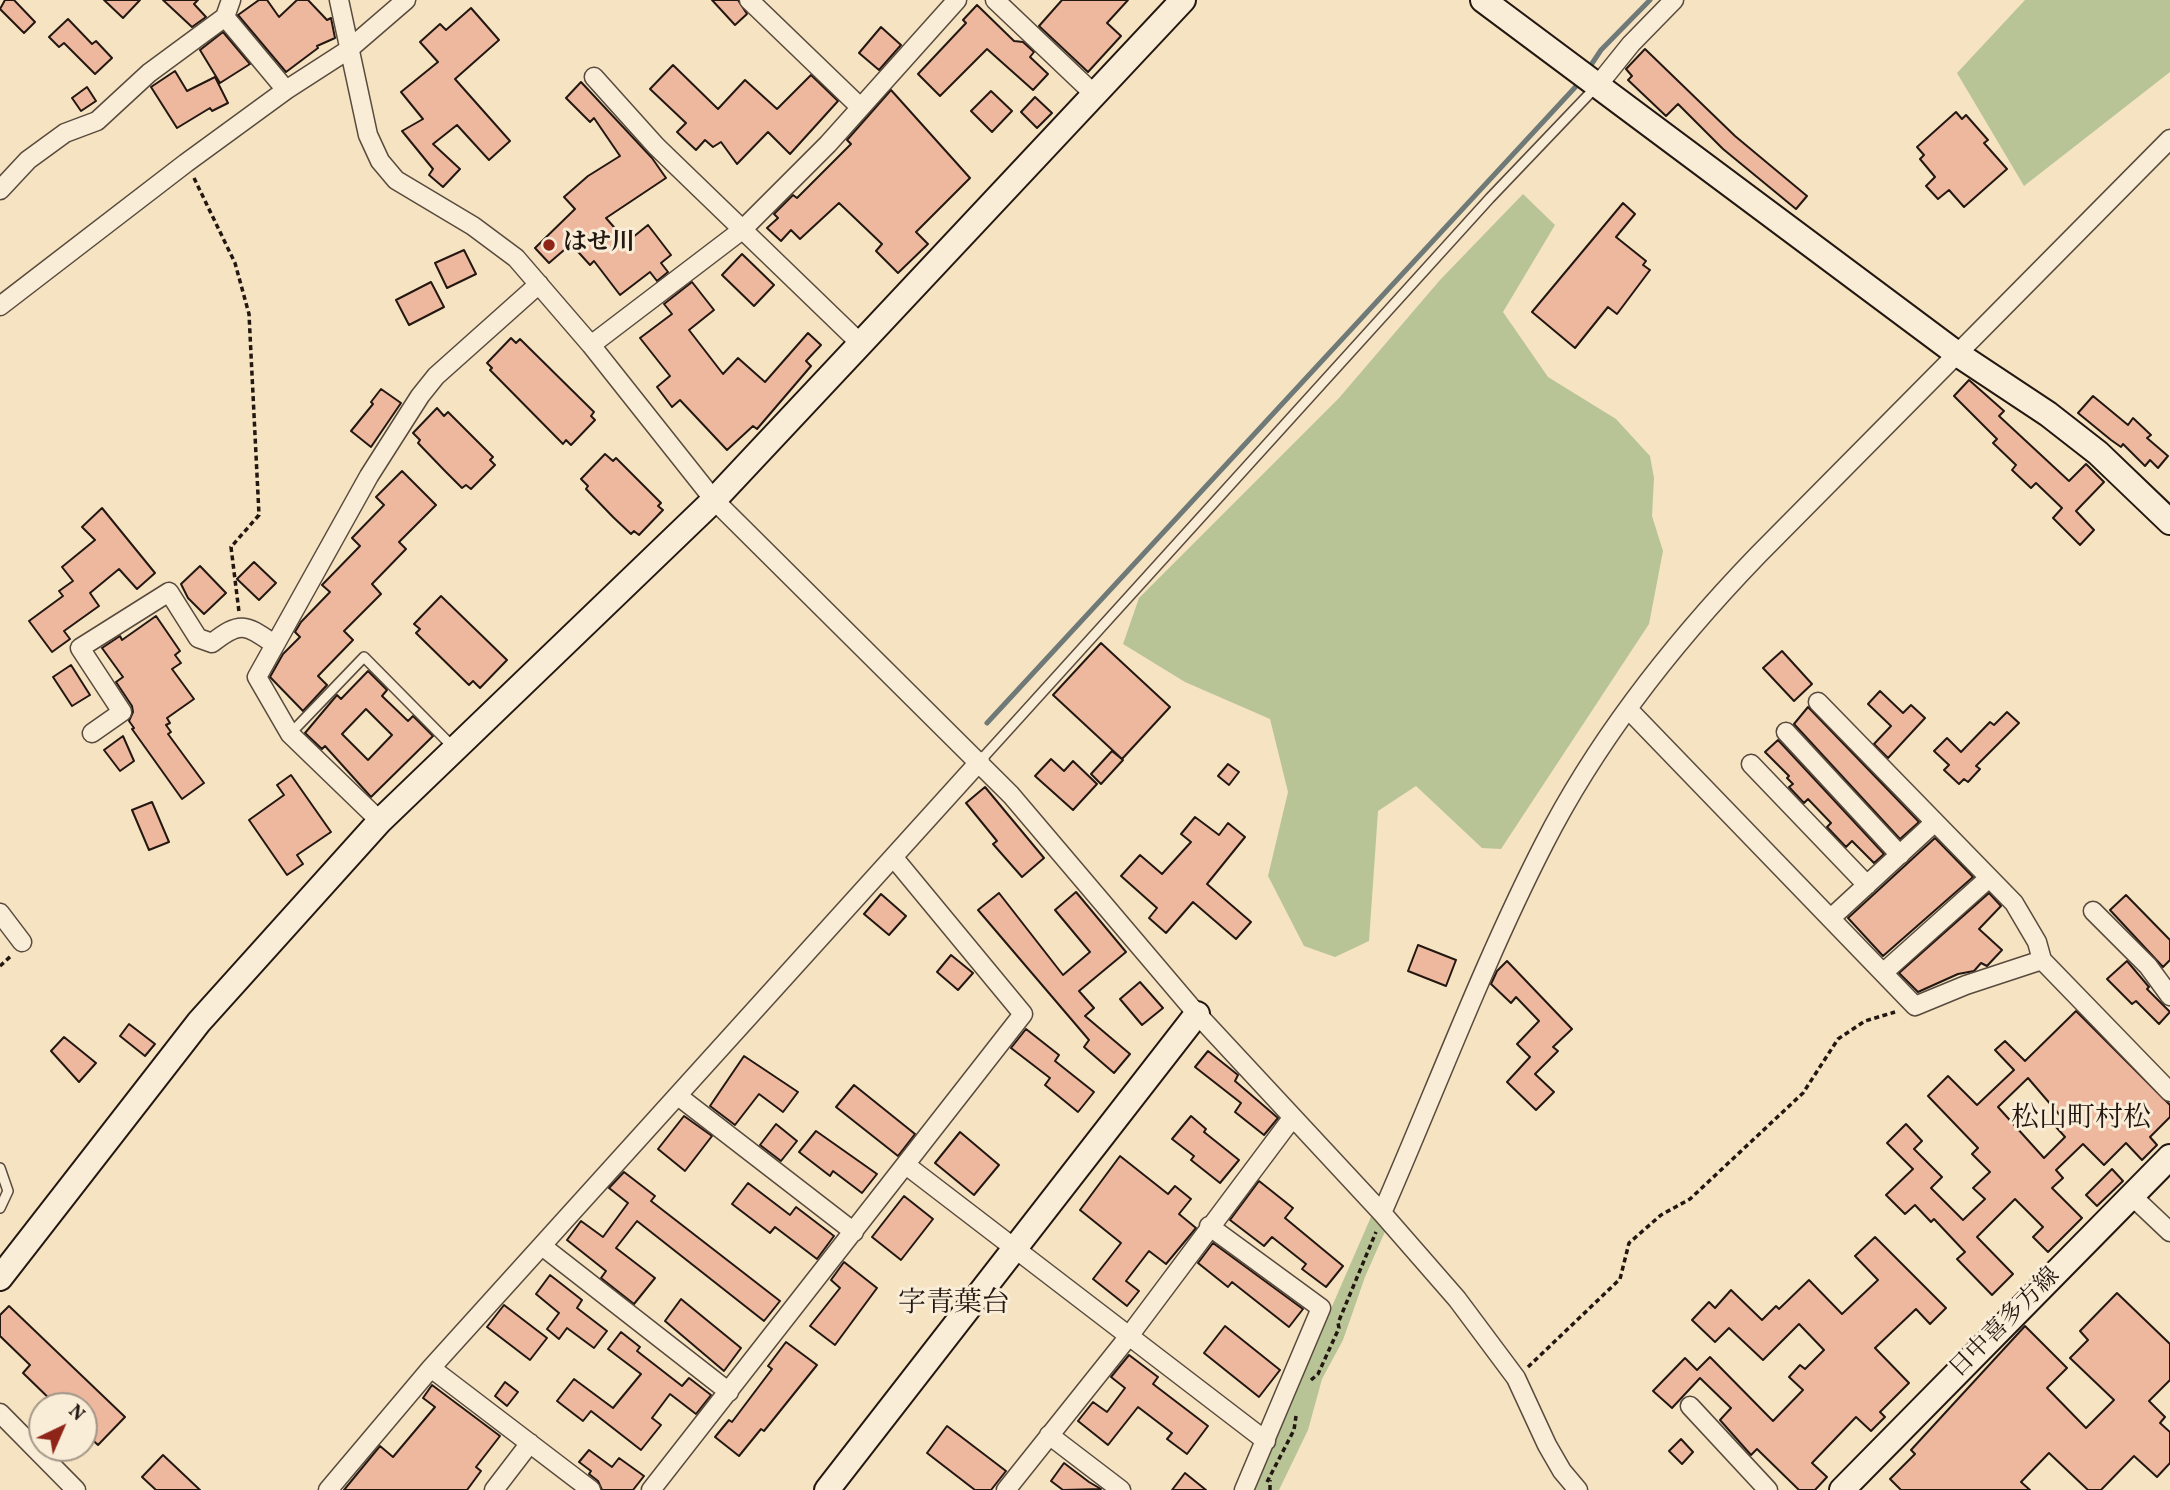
<!DOCTYPE html>
<html>
<head>
<meta charset="utf-8">
<style>
  body { margin:0 }
  #map { position:relative; width:2170px; height:1490px; overflow:hidden; background:#f6e3c2; font-family:Vollkorn,serif }
  canvas { display:block }
  .north { position:absolute; left:28px; top:1392px; width:70px; height:70px; box-sizing:border-box; background:#f9edd7; border:2px solid #a39788; border-radius:50%; rotate:44deg; font-size:19px; font-weight:700; line-height:28px; text-align:center; color:#231711 }
  .north::after { content:''; display:block; margin:auto; width:24px; height:32px; background:#8f2418; clip-path:polygon(50% 0,100% 100%,50% 72%,0 100%) }
</style>
</head>
<body>
<div id="map">
<canvas width="2170" height="1490"></canvas>
<div class="north">N</div>
</div>
<script>
const c = document.querySelector('canvas').getContext('2d');
c.lineJoin = 'round';
function paint(path, color) { c.fillStyle = color; c.fill(path, 'evenodd'); }
function trace(path, color, width, dash) { c.strokeStyle = color; c.lineWidth = width; c.lineCap = dash ? 'butt' : 'round'; c.setLineDash(dash || []); c.stroke(path); }
function write(font, color, halo, rows, align = 'center') {
  c.font = font + ' Vollkorn,"Noto Serif JP",serif'; c.lineWidth = 6; c.setLineDash([]); c.textBaseline = 'middle'; c.strokeStyle = halo; c.fillStyle = color; for (const [text, x, y, turn = 0] of rows) {
    c.save(); c.translate(x, y); c.rotate((+turn || 0) * Math.PI / 180); c.textAlign = isNaN(turn) ? turn : align; if (halo) c.strokeText(text, 0, 0); c.fillText(text, 0, 0); c.restore();
  }
}
paint(new Path2D(`
  M2025 0H2170V72L2024 186 1957 73Z
  M1523 194 1555 225 1503 312 1548 377 1616 419 1650 456 1654 478 1652 516 1663 551 1649 624 1501 849 1482 848 1416 786 1378 811 1369 941 1335 957 1304 946 1268 876 1288 792 1270 719 1185 682 1123 644 1139 598 1339 398 1440 280Z
  M1374 1210 1387 1227 1365 1277 1343 1340 1322 1379 1308 1430 1279 1490H1252Z`), '#b8c496');
trace(new Path2D(`
  M1587 71 1601 50 1650 0
  M987 723 1580 82`), '#6f7a78', 5);
const building = new Path2D(`
  M5 0H14L35 22 24 33 0 9Z
  M104 0H140L123 18Z
  M163 0H198L194 4 206 17 192 27Z
  M259 0H267L279 17 297 0H308L327 20 331 18 335 38 317 46 318 48 286 72 238 15Z
  M712 0H738L747 14 735 25Z
  M1062 0H1128L1107 23 1121 36 1088 72 1039 26Z
  M977 5 1014 41 1023 42 1034 52 1030 57 1048 74 1033 90 987 49 940 96 918 74 966 23 963 20Z
  M471 8 499 40 455 79 510 141 489 160 457 125 433 144 460 169 443 187 429 175 433 169 402 131 423 119 401 92 438 62 420 42 440 24 446 30Z
  M68 19 92 44 96 41 112 58 95 74 64 43 59 47 49 37Z
  M881 27 901 45 879 70 859 53Z
  M223 32 250 64 220 83 200 50Z
  M1645 49 1735 136 1807 196 1796 209 1723 149 1678 104 1666 116 1628 80 1632 76 1626 69Z
  M673 65 718 109 745 80 777 109 811 75 838 101 790 154 768 132 737 164 721 142 713 147 705 140 696 150 677 132 686 123 650 89Z
  M175 71 187 91 215 77 228 103 212 111 210 108 177 128 151 87Z
  M581 82 652 158 666 178 606 218 627 242 648 225 671 255 661 263 668 272 657 281 650 272 620 295 594 261 590 265 571 244 549 263 535 248 575 209 564 197 588 176 620 156 594 118 590 122 566 98Z
  M87 87 96 101 81 111 72 98Z
  M891 90 970 178 916 232 928 244 898 273 876 251 882 244 839 203 800 239 791 230 781 241 767 228 778 218 774 214 793 195 797 198 851 144 847 140Z
  M991 91 1012 111 992 132 971 111Z
  M1035 97 1052 113 1037 128 1021 112Z
  M1956 112 1962 119 1966 115 1988 140 1984 143 2007 169 1964 207 1949 190 1938 199 1926 186 1935 177 1920 159 1924 155 1917 147Z
  M1623 203 1635 214 1616 237 1646 261 1643 265 1650 270 1617 314 1608 307 1575 348 1532 312Z
  M464 250 476 274 447 288 435 263Z
  M742 254 774 285 754 306 722 275Z
  M431 282 444 307 409 325 396 300Z
  M692 282 714 310 689 330 723 374 738 358 765 382 808 333 821 345 806 361 811 366 757 429 753 426 727 450 680 400 672 407 657 387 670 376 640 338 672 314 664 304Z
  M511 338 516 343 520 339 594 412 591 416 595 420 571 445 566 440 563 444 490 370 492 368 487 363Z
  M1969 380 2004 411 1999 416 2069 481 2086 464 2104 482 2076 511 2094 530 2080 545 2053 518 2062 508 2036 483 2031 488 2012 470 2016 465 1993 443 1997 439 1954 396Z
  M381 389 401 403 371 447 351 431 373 404 371 402Z
  M2093 396 2128 425 2133 418 2151 435 2147 438 2168 456 2158 468 2150 460 2145 466 2123 444 2121 447 2111 440 2078 413Z
  M437 408 444 416 448 412 493 457 490 460 495 465 471 489 466 485 462 488 445 471 418 443 420 440 413 433Z
  M605 454 613 461 616 458 661 503 658 506 663 510 639 535 634 531 631 534 613 517 586 489 588 486 581 479Z
  M402 471 436 505 399 542 406 549 372 584 381 594 344 631 353 640 318 676 327 685 303 711 270 677 283 654 300 637 295 632 301 622 330 592 322 585 360 546 352 538 384 505 376 497Z
  M102 508 155 573 137 589 119 569 90 593 99 606 64 631 70 639 52 652 29 621 63 596 59 591 73 581 62 567 95 540 82 527Z
  M254 562 276 583 259 600 237 579Z
  M200 566 226 593 204 614 188 598 181 584Z
  M441 596 507 660 480 688 473 681 469 685 416 633 420 629 414 624Z
  M156 616 180 651 175 655 181 663 172 669 194 699 167 718 170 723 166 725 171 732 168 734 204 783 182 799 132 729 134 728 129 721 133 712 132 706 116 682 123 677 102 648 120 636 122 640Z
  M1101 643 1170 707 1122 759 1053 695Z
  M1782 651 1812 684 1794 701 1763 668Z
  M71 665 90 695 72 706 53 677Z
  M368 671 387 690 382 696 408 721 413 716 433 736 371 797 325 746 322 749 305 733 337 695 341 699ZM366 709 392 735 368 760 342 734Z
  M1880 691 1903 713 1911 705 1925 718 1888 758 1874 744 1891 726 1868 704Z
  M1808 707 1919 822 1900 839 1794 724Z
  M2007 712 2019 723 1976 766 1980 769 1968 782 1964 779 1959 784 1944 770 1949 765 1934 751 1947 738 1961 752 1990 722 1994 725Z
  M123 736 134 761 120 771 104 750Z
  M1778 740 1884 854 1874 863 1852 841 1846 847 1827 827 1831 823 1808 799 1804 803 1789 787 1793 784 1787 778 1789 776 1765 752Z
  M1112 751 1123 760 1101 784 1091 774Z
  M1051 759 1064 771 1073 761 1097 784 1073 810 1035 776Z
  M1228 764 1239 772 1229 785 1218 776Z
  M291 775 331 832 297 855 303 864 287 875 249 820 284 795 277 785Z
  M985 787 1044 858 1022 877 993 844 997 841 966 803Z
  M152 802 169 842 149 850 132 810Z
  M1195 817 1219 835 1228 823 1245 837 1207 884 1251 922 1236 939 1193 902 1166 933 1149 918 1157 908 1121 876 1140 855 1162 874 1191 842 1181 834Z
  M1935 838 1973 877 1883 956 1848 918Z
  M1076 892 1126 952 1079 991 1094 1008 1085 1016 1130 1054 1114 1073 1084 1047 1089 1040 978 910 999 893 1063 975 1090 952 1055 910Z
  M1989 893 2001 906 1979 929 2002 950 1987 966 1981 963 1974 971 1958 974 1918 992 1899 973Z
  M881 894 906 916 889 935 864 914Z
  M2126 895 2170 940V960L2163 967 2110 910Z
  M1418 945 1456 960 1446 986 1408 971Z
  M951 955 973 973 958 990 937 972Z
  M1507 961 1572 1029 1553 1047 1558 1051 1535 1074 1554 1092 1536 1110 1507 1082 1530 1057 1517 1044 1539 1021 1516 997 1511 1003 1491 984 1497 971Z
  M2127 961 2149 987 2147 989 2170 1012 2159 1024 2136 1001 2132 1004 2107 979Z
  M1140 982 1163 1008 1142 1025 1120 999Z
  M2076 1011 2170 1105V1117L2150 1137 2157 1145 2142 1160 2126 1143 2104 1165 2083 1144 2056 1170 2063 1178 2052 1188 2082 1218 2048 1252 2033 1237 2043 1227 2015 1199 1977 1237 2013 1274 1992 1295 1957 1259 1965 1252 1934 1219 1931 1222 1915 1205 1905 1214 1886 1195 1913 1169 1887 1143 1906 1124 1922 1141 1914 1149 1942 1177 1931 1188 1963 1220 1985 1199 1973 1188 1990 1172 1972 1154 1978 1148 1928 1096 1948 1076 1977 1105 2014 1070 1995 1050 2005 1041 2025 1061ZM2028 1078 2064 1120 2056 1127 2065 1137 2044 1158 1998 1107Z
  M129 1024 155 1044 145 1056 120 1036Z
  M1026 1029 1059 1055 1055 1061 1094 1092 1078 1112 1045 1085 1050 1078 1011 1048Z
  M64 1037 96 1063 79 1082 51 1051Z
  M1208 1051 1238 1075 1235 1081 1278 1118 1264 1135 1235 1112 1241 1103 1195 1067Z
  M744 1056 798 1092 783 1112 759 1094 735 1125 710 1106Z
  M854 1085 915 1134 898 1156 836 1107Z
  M684 1116 712 1136 685 1171 658 1149Z
  M1191 1116 1206 1129 1204 1132 1239 1160 1220 1183 1191 1160 1194 1156 1172 1139Z
  M776 1124 797 1141 781 1161 760 1145Z
  M816 1131 877 1174 862 1193 833 1171 830 1176 799 1152Z
  M960 1132 999 1165 974 1195 935 1163Z
  M1120 1156 1168 1194 1175 1186 1191 1199 1179 1214 1196 1228 1166 1264 1149 1251 1126 1281 1139 1291 1127 1306 1093 1279 1121 1243 1080 1210Z
  M2112 1169 2123 1181 2097 1206 2086 1195Z
  M624 1172 655 1196 651 1201 780 1301 764 1321 637 1221 616 1248 655 1278 634 1304 601 1278 606 1271 567 1240 581 1221 603 1237 628 1203 609 1188Z
  M1259 1181 1293 1208 1285 1218 1343 1266 1326 1287 1302 1269 1306 1264 1272 1237 1264 1246 1230 1220Z
  M748 1183 790 1215 796 1207 834 1236 817 1259 775 1227 770 1233 732 1204Z
  M904 1196 933 1219 901 1260 872 1237Z
  M1875 1237 1946 1308 1930 1324 1916 1309 1875 1348 1909 1383 1880 1412 1885 1417 1871 1431 1856 1417 1812 1463 1827 1477 1815 1490H1799L1757 1449 1751 1455 1720 1420 1731 1408 1700 1378 1672 1408 1653 1391 1685 1358 1697 1370 1710 1357 1773 1421 1803 1390 1789 1377 1800 1365 1805 1369 1824 1350 1799 1324 1763 1360 1729 1328 1715 1342 1692 1320 1709 1302 1715 1308 1731 1290 1762 1320 1776 1306 1779 1309 1809 1280 1842 1314 1878 1280 1855 1256Z
  M1213 1243 1303 1309 1289 1327 1232 1282 1228 1287 1198 1263Z
  M844 1262 877 1288 835 1345 810 1326 840 1288 831 1280Z
  M550 1275 582 1300 577 1308 607 1331 594 1348 567 1328 559 1339 547 1329 559 1313 536 1294Z
  M2117 1293 2170 1344V1380L2149 1401 2165 1417 2160 1423 2170 1432V1463L2157 1477 2134 1456 2101 1490H2088L2049 1453 2021 1482 2030 1490H1901L1890 1479 1915 1454 1911 1450 2025 1326 2067 1368 2047 1388 2086 1428 2114 1400 2070 1358 2088 1340 2080 1331Z
  M681 1299 741 1348 724 1371 665 1321Z
  M504 1305 547 1338 530 1360 487 1327Z
  M9 1306 125 1417 98 1445 84 1432V1406H57L23 1373 30 1365 0 1336V1315Z
  M1225 1326 1280 1370 1259 1397 1204 1353Z
  M621 1332 640 1347 637 1351 682 1386 689 1378 711 1395 696 1414 670 1394 652 1418 661 1425 641 1450 591 1411 583 1421 557 1401 574 1379 613 1408 641 1374 608 1349Z
  M786 1342 817 1365 764 1431 761 1429 739 1456 715 1437 729 1420 732 1422 772 1369 768 1366Z
  M1129 1355 1158 1377 1153 1384 1208 1426 1187 1454 1167 1439 1172 1433 1138 1407 1108 1445 1078 1421 1093 1402 1107 1412 1125 1388 1111 1377Z
  M505 1382 518 1392 507 1406 495 1396Z
  M432 1385 500 1436 476 1467 481 1471 467 1490H344L380 1446 393 1457 435 1407 423 1398Z
  M947 1426 1006 1471 991 1490H975L927 1453Z
  M1681 1439 1693 1452 1682 1464 1669 1451Z
  M589 1450 612 1467 619 1458 644 1476 633 1490H602L598 1481 589 1474 591 1471 579 1462Z
  M163 1455 200 1490H156L142 1477Z
  M1064 1463 1089 1482 1101 1489 1063 1490 1051 1481Z
  M1185 1473 1206 1490H1172Z`);
paint(building, '#eeb89f');
trace(building, '#231711', 2);
const lane = new Path2D(`
  M290 734 364 657 453 747
  M980 761 1490 198 1595 88
  M0 1168 8 1191 0 1208`);
const street = new Path2D(`
  M339 0 368 135 380 161 396 180 473 226 516 258 591 345 714 500 1011 795 1197 1014 1382 1213 1457 1299 1516 1378 1547 1445 1562 1471 1578 1490
  M749 0 859 106
  M995 0 1094 94
  M225 17 231 0
  M594 77 656 146 861 344
  M1598 85 1631 44 1674 0
  M0 190 28 160 65 133 97 121 149 73 225 17 286 90
  M0 306 186 163 286 90 348 50 406 0
  M591 345 742 230 828 144 957 0
  M1818 702 2014 903 2037 942 2042 960
  M1629 710 1915 1006 1966 985 2042 960 2170 1092
  M1786 732 1900 855
  M92 733 122 712 80 648 169 592 198 638 212 643C241 620 246 625 274 644
  M1751 764 1867 885
  M380 821 290 734 257 677 369 476 420 396 436 376 539 284
  M2093 911 2148 966 2170 996
  M0 913 22 942
  M1832 917 1935 822
  M1884 972 1989 878
  M678 1096 854 1232
  M906 1165 1266 1441
  M2133 1197 2170 1232
  M1382 1213C1435 1092 1484 961 1544 844 1598 738 1676 640 1758 555L2170 139
  M1209 1226 1321 1308 1244 1490
  M542 1246 729 1392
  M431 1368 591 1490
  M1690 1406 1768 1490
  M0 1413 76 1490
  M1049 1435 1121 1490
  M328 1490 431 1368 980 761
  M494 1490 530 1443
  M651 1490 1023 1014 894 858
  M1006 1490 1129 1336 1293 1117`);
const secondary = new Path2D(`
  M1483 0 1956 353 2048 414 2098 453 2170 522
  M0 1278 199 1022 380 821 714 500 1183 0
  M827 1490 1197 1014
  M1842 1490 2170 1157`);
trace(lane, '#584a3d', 12);
trace(street, '#584a3d', 21);
trace(secondary, '#231711', 28);
trace(new Path2D(`
  M194 178 235 263 249 314 259 515 231 547 239 612
  M0 966 12 955
  M1528 1367 1620 1279 1629 1243 1661 1215 1690 1199 1803 1093 1838 1039 1865 1021 1895 1012
  M1311 1380 1318 1374 1339 1328 1338 1323 1376 1232
  M1267 1482 1294 1430 1296 1416
  M1270 1490V1480`), '#231711', 3.5, [5, 3.5]);
trace(lane, '#f9edd7', 9);
trace(street, '#f9edd7', 18);
trace(secondary, '#f9edd7', 24);
for (const [x, y, r, color] of [
  [549,245,7,"#8f2418"]
]) { const dot = new Path2D(); dot.arc(x, y, r, 0, 2 * Math.PI); c.fillStyle = color; c.fill(dot); trace(dot, '#f9edd7', 2.5); }
write('bold 24px', '#231711', '#f9edd7', [
  ["はせ川",563,245]
], 'left');
write('24px', '#231711', '#f9edd7', [
  ["日中喜多方線",2006,1324,-45]
]);
write('28px', '#231711', '#f9edd7', [
  ["松山町村松",2081,1121],
  ["字青葉台",954,1306]
]);
</script>
</body>
</html>
